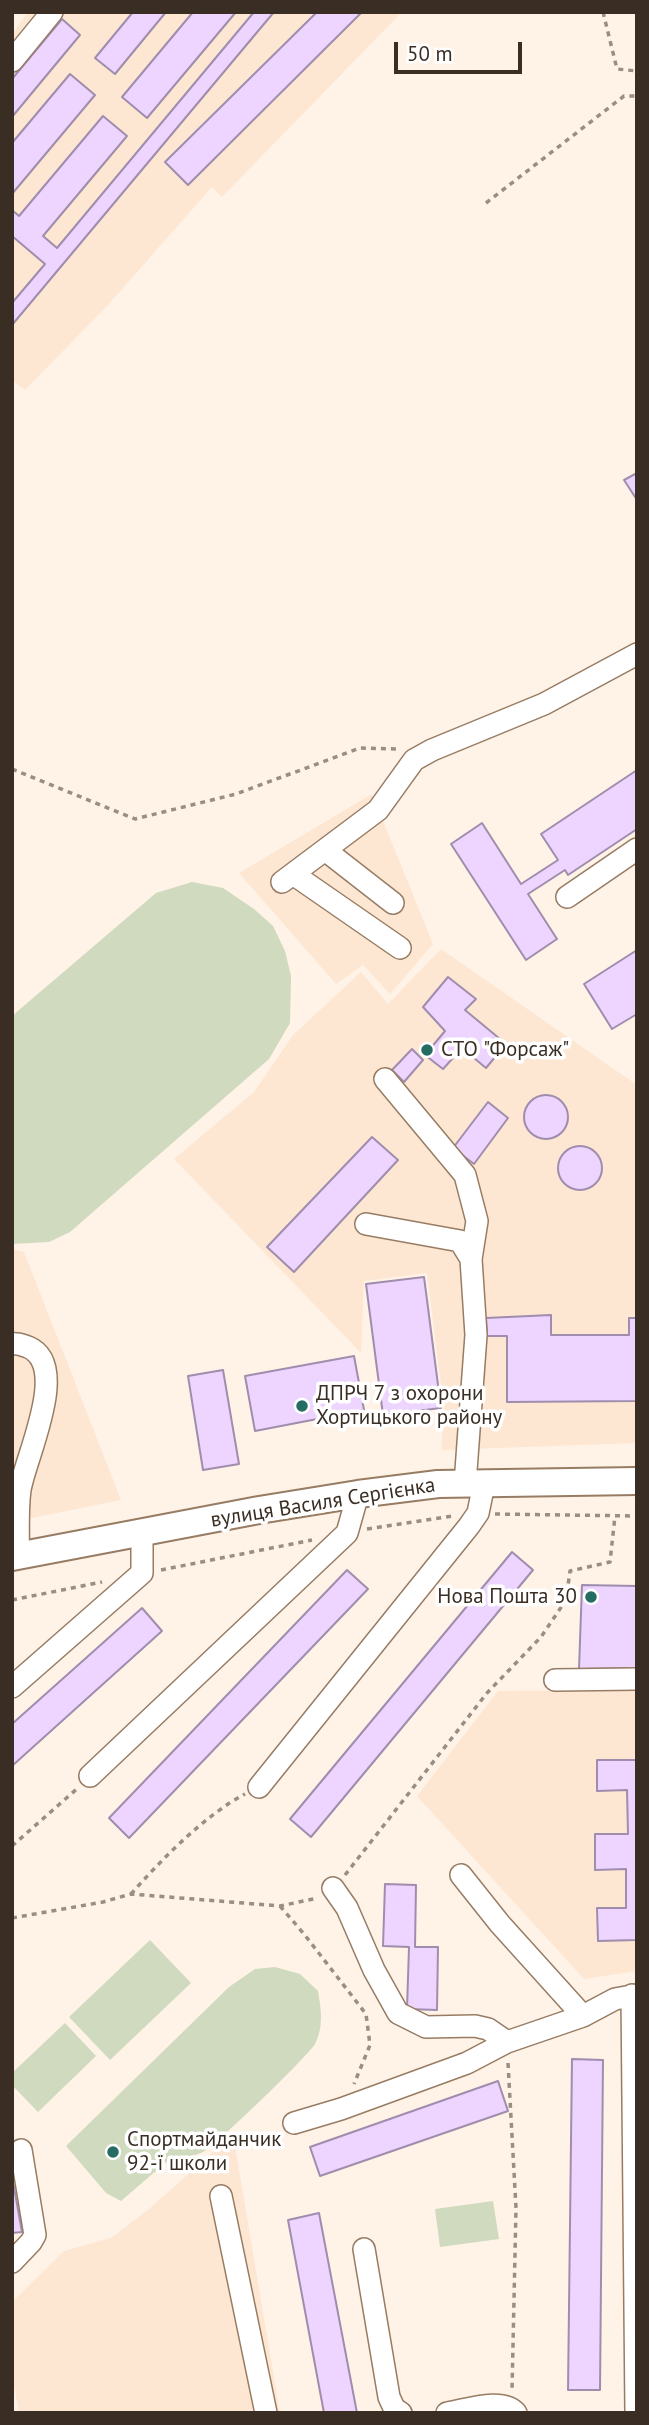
<!DOCTYPE html>
<html>
<head>
<meta charset="utf-8">
<style>
  body { margin:0 }
  #map { position:relative; width:649px; height:2425px; overflow:hidden; background:#fff2e7; font-family:"PT Sans",sans-serif }
  canvas { display:block }
  .frame { position:absolute; inset:0; border:14px solid #3a2e24; pointer-events:none }
  .scale { position:absolute; left:394px; top:42px; width:128px; height:32px; box-sizing:border-box; border:4px solid #3a2e24; border-top:0; padding-left:9px; font-size:21px; line-height:24px; white-space:nowrap; color:#3a2e24; -webkit-text-stroke:5px #fff; paint-order:stroke }
</style>
</head>
<body>
<div id="map">
<canvas width="649" height="2425"></canvas>
<div class="frame"></div>
<div class="scale">50 m</div>
</div>
<script>
const c = document.querySelector('canvas').getContext('2d');
c.lineJoin = 'round';
function paint(path, color) { c.fillStyle = color; c.fill(path, 'evenodd'); }
function trace(path, color, width, dash) { c.strokeStyle = color; c.lineWidth = width; c.lineCap = dash ? 'butt' : 'round'; c.setLineDash(dash || []); c.stroke(path); }
function write(font, color, halo, rows, align = 'center') {
  c.font = font + ' "PT Sans",sans-serif'; c.lineWidth = 7; c.setLineDash([]); c.textBaseline = 'middle'; c.strokeStyle = halo; c.fillStyle = color; for (const [text, x, y, turn = 0] of rows) {
    c.save(); c.translate(x, y); c.rotate((+turn || 0) * Math.PI / 180); c.textAlign = isNaN(turn) ? turn : align; if (halo) c.strokeText(text, 0, 0); c.fillText(text, 0, 0); c.restore();
  }
}
paint(new Path2D(`
  M28 12H402L222 197 212 187 107 306 25 390 12 380V34Z
  M372 794 433 944 390 994 363 965 336 984 239 873Z
  M441 949 637 1085V1443L441 1450 444 1409 427 1273 364 1281 361 1353 174 1159 254 1092 293 1035 361 972 388 1004Z
  M12 1249 24 1252 121 1500 12 1522Z
  M637 1690V1971L584 1979 417 1796 498 1691Z
  M233 2134 280 2413H19L12 2374V2302L64 2251 111 2238 149 2209Z`), '#fde7d3');
paint(new Path2D(`
  M192 882 223 888 254 909 273 926 285 951 291 976 290 1023 269 1059 70 1232 49 1242 12 1244V1016L156 893Z
  M150 1940 191 1983 110 2060 69 2017Z
  M275 1967 300 1974 318 1991C321 2009 324 2026 315 2044 309 2055 214 2147 203 2152 194 2156 180 2159 171 2158L121 2201 106 2193 66 2146 229 1987 255 1969Z
  M65 2023 96 2056 38 2112 12 2085V2073Z
  M493 2201 499 2239 440 2247 435 2209Z`), '#d0dabe');
const building = new Path2D(`
  M133 12H166L115 74 95 58Z
  M193 12H236L147 118 122 97Z
  M254 12H274L12 325V303L45 264 12 236V210L19 216 103 116 127 136 43 236 57 248Z
  M317 12H362L188 185 165 162Z
  M62 19 80 35 12 117V79Z
  M70 74 95 95 12 194V143Z
  M637 473V500L624 480Z
  M637 770V829L568 875 565 870 528 894 557 939 526 960 451 844 482 823 521 884 558 860 541 834Z
  M637 950V1014L612 1029 584 984Z
  M448 977 476 999 465 1010 506 1044 486 1068 462 1048 443 1069 425 1055 445 1031 423 1007Z
  M412 1049 423 1060 404 1082 392 1070Z
  M524 1117a22 22 0 1 1 44 0a22 22 0 1 1-44 0Z
  M488 1102 508 1118 474 1164 453 1148Z
  M372 1137 398 1160 294 1272 267 1247Z
  M558 1168a22 22 0 1 1 44 0a22 22 0 1 1-44 0Z
  M424 1277 441 1408 383 1415 366 1284Z
  M551 1315V1335H629V1318H637V1401L507 1402V1336H487L486 1318Z
  M354 1356 364 1410 255 1431 245 1376Z
  M223 1370 239 1464 203 1470 188 1376Z
  M512 1552 533 1570 311 1837 290 1819Z
  M347 1570 368 1589 129 1838 109 1818Z
  M582 1585 637 1586V1668L579 1669Z
  M142 1608 162 1631 12 1766V1724Z
  M597 1760H637V1940L598 1941 597 1908H626V1869L595 1870V1834H628L627 1790 597 1791Z
  M385 1884 416 1885 415 1947H438L437 2010 407 2009 409 1947 383 1946Z
  M572 2059 603 2060 600 2390H568Z
  M498 2081 508 2111 320 2176 310 2147Z
  M12 2176 22 2232 12 2233Z
  M319 2213 357 2413H324L288 2220Z`);
paint(building, '#edd5ff');
trace(building, '#a08dad', 2);
const minor = new Path2D(`
  M12 61 52 12
  M325 850 393 903
  M293 874 400 948
  M282 882 378 810 414 760 432 750 544 704 637 654
  M567 897 637 849
  M385 1079 465 1175 477 1221 471 1259
  M366 1224 460 1241 471 1259 476 1335 465 1484
  M12 1344C19 1343 21 1345 28 1347 71 1365 25 1458 20 1490 17 1511 19 1534 18 1556
  M555 1680 637 1679
  M12 1687 142 1573V1534
  M90 1776 347 1533 358 1494
  M259 1787 469 1526 478 1513 484 1484
  M461 1875 500 1924 583 2016
  M333 1888 347 1908 374 1970 398 2013 426 2027 475 2026 488 2029 507 2042
  M632 1995 636 2413
  M294 2123 341 2109 467 2063 507 2042 583 2016 615 1999 637 1995
  M221 2196 266 2413
  M364 2249 389 2397 394 2408 401 2413
  M12 2262 31 2242 35 2235 21 2150
  M447 2413C466 2410 503 2397 516 2413`);
const major = new Path2D(`
  M12 1557 259 1510 358 1494 438 1484 637 1481`);
trace(minor, '#977c63', 24);
trace(major, '#977c63', 30);
trace(new Path2D(`
  M603 12 617 69 637 71
  M486 203 624 96H637
  M12 769 135 819 236 794 360 748 398 749
  M495 1514 637 1516
  M367 1529 453 1516
  M161 1570 312 1540
  M12 1600 102 1582
  M12 1846 79 1787
  M345 1875 487 1693 541 1637 566 1600 570 1571 610 1562 615 1516
  M131 1894C161 1860 205 1815 245 1794
  M280 1906 304 1934 366 2014 370 2045 354 2084
  M12 1918 103 1902 131 1894 280 1906 318 1898
  M508 2063 516 2208 512 2391`), '#9a8e83', 3.5, [5, 5]);
trace(minor, '#fff', 21);
trace(major, '#fff', 26);
for (const [x, y, r, color] of [
  [427,1050,7,"#256c63"],
  [302,1406,7,"#256c63"],
  [591,1597,7,"#256c63"],
  [113,2152,7,"#256c63"]
]) { const dot = new Path2D(); dot.arc(x, y, r, 0, 2 * Math.PI); c.fillStyle = color; c.fill(dot); trace(dot, '#fff', 2.5); }
write('21px', '#3a2e24', '#fff', [
  ["СТО \"Форсаж\"",441,1050],
  ["ДПРЧ 7 з охорони",316,1394],
  ["Хортицького району",316,1418],
  ["Нова Пошта 30",577,1597,"right"],
  ["Спортмайданчик",127,2140],
  ["92-ї школи",127,2164]
], 'left');
write('21px', '#3a2e24', '#fff', [
  ["вулиця Василя Сергієнка",323,1503,-9]
]);
</script>
</body>
</html>
